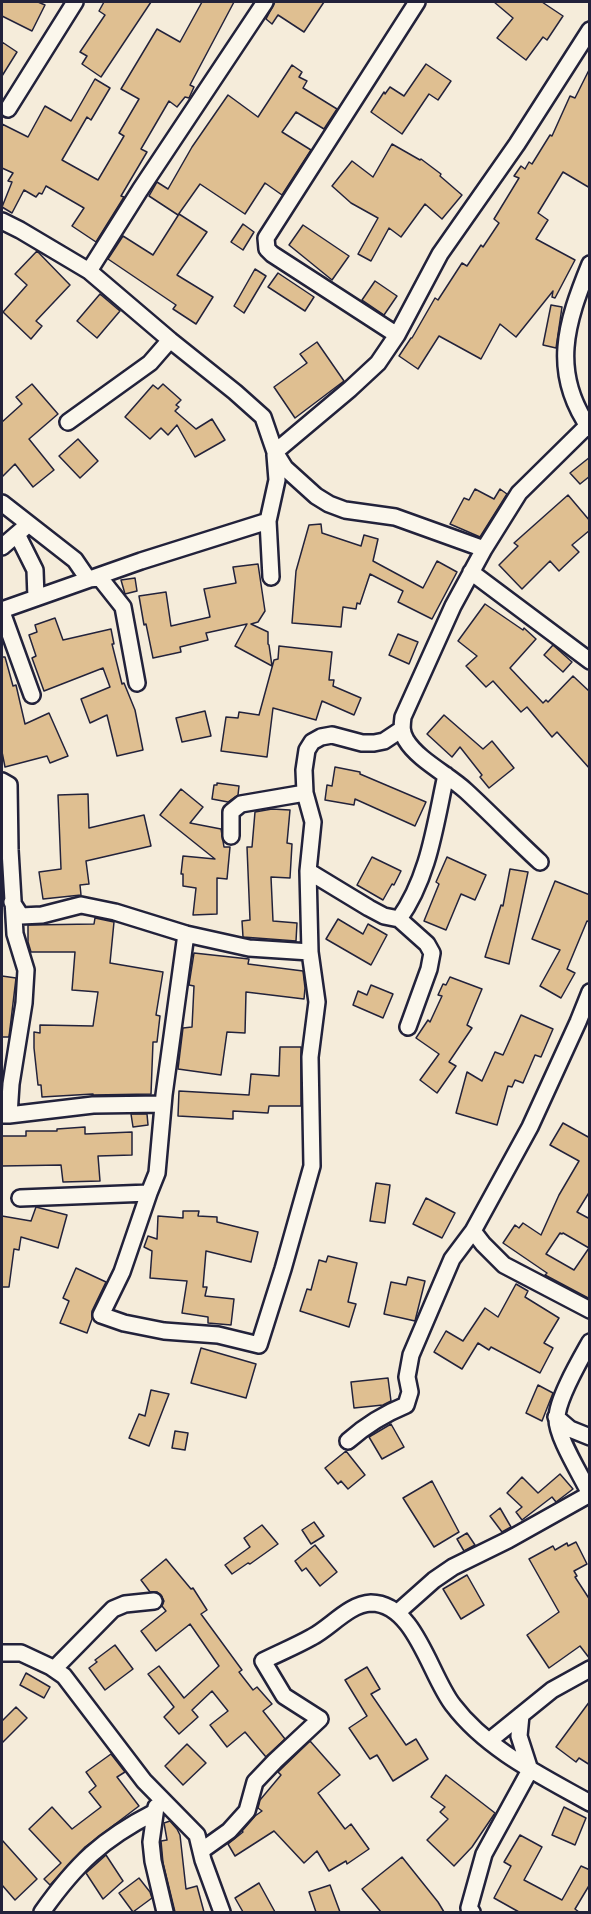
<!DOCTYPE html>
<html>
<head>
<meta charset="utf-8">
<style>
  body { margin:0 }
  #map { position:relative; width:591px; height:1914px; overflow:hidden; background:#f5ecda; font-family:Caveat,sans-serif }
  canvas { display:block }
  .frame { position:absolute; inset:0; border:3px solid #22223b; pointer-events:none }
</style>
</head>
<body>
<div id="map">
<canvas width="591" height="1914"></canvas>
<div class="frame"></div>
</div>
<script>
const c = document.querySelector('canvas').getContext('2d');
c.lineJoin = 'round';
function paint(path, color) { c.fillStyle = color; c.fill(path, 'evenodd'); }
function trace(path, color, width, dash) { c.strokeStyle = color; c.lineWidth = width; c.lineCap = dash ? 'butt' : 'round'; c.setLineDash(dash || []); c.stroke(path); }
const building = new Path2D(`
  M2 2H38L45 5 32 31 2 16Z
  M104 2H151L101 77 82 64 87 56 80 52 105 15 99 11Z
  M202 2H234L190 85 194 87 189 98 185 97 177 107 169 101 141 149 147 152 121 196 124 197 96 242 72 226 84 208 46 186 42 194 39 193 36 197 24 190 12 213 2 207 12 182 8 181 13 173 2 168V124L28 137 45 106 71 121 95 79 110 88 91 120 87 117 62 160 98 180 124 136 119 133 139 99 121 89 157 29 180 42Z
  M275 2H324L304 32 278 15 272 24 266 19Z
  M494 2H542L563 16 547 40 543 37 526 60 497 38 513 18Z
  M2 42 17 52 2 76Z
  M426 64 451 81 438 100 429 94 402 134 371 112 384 92 385 94 390 87 404 96Z
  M292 65 302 72 299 77 307 81 303 88 337 109 324 129 296 112 282 132 311 150 282 195 265 183 245 214 200 184 178 215 149 196 157 182 168 189 192 147 228 95 258 117Z
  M590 68V188L563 172 538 213 548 220 536 239 575 260 555 298 552 297 553 291 516 337 500 324 481 359 439 336 418 369 399 356 411 338H412L435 298 438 300 462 263 467 266 481 245 483 247 499 223 494 219 519 178 514 176 521 166 525 169 529 162 532 164 550 135 552 136 570 96 575 98Z
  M392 144 420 160 421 159 441 174 440 176 462 195 442 219 425 204 401 237 389 228 371 261 358 254 378 218 351 203 332 186 352 161 373 177Z
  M179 214 207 232 177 275 213 297 196 324 173 309 176 305 108 259 123 236 153 255Z
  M243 224 254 232 243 250 231 242Z
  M303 225 349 256 332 280 289 245Z
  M37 251 70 285 36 321 42 326 31 339 3 312 27 285 15 274Z
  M255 269 266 276 244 313 234 306Z
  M278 273 314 297 305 311 268 287Z
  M375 281 397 296 384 315 362 300Z
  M100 294 120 311 97 338 77 321Z
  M551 305 562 307 556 348 543 345Z
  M317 342 344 381 295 418 274 387 307 363 300 354Z
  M32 384 58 414 29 439 54 470 33 487 15 464 2 477V422L22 404 16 397Z
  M163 384 181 400 176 405 179 407 175 411 196 429 212 419 225 440 195 457 177 425 168 435 161 428 150 439 125 417 153 385 158 389Z
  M78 439 98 461 80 478 59 456Z
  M590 457V476L580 484 570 473Z
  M475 489 494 499 500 489 507 494 480 537 450 524 464 498 469 500Z
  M568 495 590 521V530L572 545 579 552 559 571 550 561 522 589 499 565 518 546 514 543Z
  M321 524 322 533 361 546 364 535 378 539 373 561 423 588 437 561 457 572 432 619 398 602 403 591 370 574 360 604 357 603 356 609 343 607 341 627 292 623 296 571 309 525Z
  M258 564 265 611 258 622 251 624 268 632V644L269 645 272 666 235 646 247 624 206 633 208 640 180 647 181 652 153 658 146 624 144 625 139 596 166 592 171 626 210 617 204 589 236 583 233 567Z
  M135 578 137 591 125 594 121 580Z
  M485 604 523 630 524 628 536 639 510 668 543 703 546 700 548 702 573 676 590 692V769L557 732 552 737 527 707 521 712 493 681 486 687 466 666 477 656 458 641Z
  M55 618 63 640 111 629 114 644H112L122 684 124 683 135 710 143 750 117 756 107 715 90 723 81 699 110 687 103 668 44 691 32 658 36 656 29 635 37 632 35 625Z
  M398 634 418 642 409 664 389 655Z
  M553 645 572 662 563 672 544 655Z
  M279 646 332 652 329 680H334L333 686 361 698 354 715 322 701 316 720 273 708 267 757 221 751 226 717 238 718 239 712 259 715 274 660 278 659Z
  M2 657H5L13 686 16 685 25 724 49 713 68 756 50 763 47 756 5 767 2 752Z
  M205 711 211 736 182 742 176 718Z
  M444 715 483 749 492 741 514 768 489 788 480 777 482 775 460 747 452 757 427 734Z
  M335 767 360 772V774L426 802 415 826 355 799 354 805 325 800 327 785 332 786Z
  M217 783 239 786 238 795 228 802 212 799 214 785H217Z
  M181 789 203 807 190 823 221 829 224 847H230L227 879 217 878V914L193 915 196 888 183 886V874H181L183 856 215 859 160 815Z
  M88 794 89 828 144 815 151 846 86 861 89 884 80 885 81 895 43 899 39 872 61 869 58 795Z
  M272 809 290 810 287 843 292 844 290 878 271 877 273 921 297 923 296 941 243 937 242 921 250 920 247 847H252L255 812Z
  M372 857 401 871 394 885 392 884 383 900 357 885Z
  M447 857 486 875 475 900 461 894 446 930 424 921 439 884 436 882Z
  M510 869 528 872 509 964 485 957 501 905 503 906Z
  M555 881 590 895V922L587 921 567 969 575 973 561 998 540 986 560 950 532 939Z
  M95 918 114 922 110 963 163 972 156 1015 160 1016 157 1042H153L151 1094 93 1095V1094L42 1097 41 1085H38L34 1048V1032L40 1033V1025L93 1026 98 992 72 990 75 952H31L28 942V925L94 924Z
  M338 919 363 934 368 924 387 935 371 965 326 939Z
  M194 953 249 959 248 964 303 971 305 988 304 999 246 992 245 1033 227 1032 221 1075 178 1069 183 1028 192 1027 194 986 189 985Z
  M2 976 16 978 9 1037H2Z
  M450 977 482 989 467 1025 472 1028 449 1062 456 1066 437 1093 420 1080 439 1054 416 1038 428 1020 430 1022 442 996 438 995 443 984 446 985Z
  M371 985 393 994 383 1018 353 1005 358 991 367 995Z
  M521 1015 553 1029 541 1057 535 1055 523 1083 515 1080 512 1087 508 1086 497 1125 456 1113 467 1072 482 1081 495 1052 503 1055Z
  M280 1047H301V1106H269L268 1113 233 1111V1119L178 1116 179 1091 249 1095 251 1074 279 1076Z
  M131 1114H147L148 1125 133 1127Z
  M563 1123 590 1138V1191L577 1212 590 1219V1299L545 1275 547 1273 503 1243 515 1225 519 1228 523 1223 541 1235 559 1195 579 1161 550 1145ZM560 1233 562 1234 563 1233 589 1248 574 1270 546 1254Z
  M85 1127V1134L132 1132V1155L98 1156 100 1181 63 1182 61 1165 2 1166V1136H26V1131H57V1129Z
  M376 1183 390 1185 385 1223 370 1221Z
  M426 1198 455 1213 442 1238 413 1224Z
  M36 1207 67 1215 58 1248 21 1237 19 1250 14 1249 9 1287H2V1216L31 1221Z
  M183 1211H199L198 1216 217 1217V1222L258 1232 251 1262 206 1251 203 1287H207L205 1296 234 1299 231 1325 208 1323V1317L182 1313 187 1281 150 1278 152 1251 144 1247 148 1236 157 1239 158 1216 183 1218Z
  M328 1256 357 1263 348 1302 356 1304 349 1327 300 1311 307 1289 311 1290 319 1260 326 1262Z
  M76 1268 106 1282 92 1311V1319L87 1333 60 1323 69 1301 63 1298Z
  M408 1277 425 1281 415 1321 384 1314 391 1282 406 1285Z
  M516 1284 528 1291 525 1297 559 1318 544 1343 553 1348 540 1373 491 1347 489 1350 478 1343 462 1369 434 1352 446 1331 463 1341 485 1308 498 1317Z
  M201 1348 256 1364 246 1398 191 1383Z
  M388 1378 391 1401 383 1405 354 1408 351 1382Z
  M538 1385 553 1393 542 1421 526 1413Z
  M151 1390 169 1394 149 1446 129 1438 139 1414 145 1416Z
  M391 1424 404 1447 382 1459 369 1437Z
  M175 1431 188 1433 185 1450 172 1448Z
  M346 1451 365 1475 348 1489 341 1481 338 1484 325 1468Z
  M560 1474 573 1489 556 1502 552 1497 522 1520 516 1512 522 1507 507 1493 522 1477 538 1493Z
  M432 1481 459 1532 434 1547 403 1498Z
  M500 1508 511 1527 502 1532 490 1516Z
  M314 1522 324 1536 311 1544 302 1530Z
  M262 1525 278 1544 250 1564 248 1563 232 1574 225 1565 250 1547 244 1538Z
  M467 1533 475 1545 464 1551 457 1539Z
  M576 1542 587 1564 574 1571 577 1576 575 1577 590 1600V1659L580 1646 549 1668 527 1635 559 1612 529 1559 553 1546 555 1550 567 1543 568 1546Z
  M315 1545 337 1572 320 1586 306 1568 302 1571 295 1561Z
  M166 1559 191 1589 193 1588 207 1610 201 1614 242 1670 239 1672 253 1690 257 1687 272 1704 263 1711 285 1739 266 1757 245 1732 227 1747 210 1725 228 1711 212 1691 192 1710 198 1717 179 1734 164 1717 174 1707 148 1674 159 1666 184 1698 219 1666 190 1624 156 1651 141 1631 166 1611 162 1606 164 1601 161 1595 157 1592H150L141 1580Z
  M467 1575 484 1605 461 1619 443 1589Z
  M115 1645 133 1669 105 1690 89 1668 97 1662 95 1660Z
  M367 1667 380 1689 371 1694 406 1745 416 1739 428 1759 393 1781 377 1755 370 1759 349 1728 367 1716 345 1680Z
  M26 1673 50 1687 44 1698 20 1685Z
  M590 1701V1765L579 1758 576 1762 556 1747Z
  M16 1707 27 1718 2 1743V1721Z
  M310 1741 340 1775 318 1793 345 1829 351 1824 369 1849 347 1864 346 1861 329 1871 317 1851 304 1863 274 1831 235 1856 228 1844 243 1832 242 1831 255 1816 262 1811 258 1808 260 1800 281 1775 278 1772Z
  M187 1744 206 1763 183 1785 165 1766Z
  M111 1754 125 1772 117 1777 139 1806 85 1847 50 1885 44 1879 61 1863 29 1829 52 1807 72 1829 101 1807 89 1792 96 1786 86 1772Z
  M446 1775 495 1813 472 1847 454 1866 427 1840 448 1819 440 1812 445 1807 431 1797Z
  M564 1807 586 1818 575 1845 552 1835Z
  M170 1821 177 1829 180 1835 186 1889 197 1886 204 1912H175L163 1863 161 1841 167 1840 164 1823Z
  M520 1835 542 1847 524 1880 562 1900 581 1866 590 1870V1884L575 1909 579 1912H519L494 1898 511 1866 504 1862Z
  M2 1840 37 1879 15 1900 2 1885Z
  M106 1855 123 1881 103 1899 86 1873Z
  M402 1857 438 1902 444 1912H381L362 1889Z
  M139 1878 150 1892 152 1898 133 1912 119 1893Z
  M259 1883 275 1912H243L235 1898Z
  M330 1885 340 1912H316L309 1892Z`);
paint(building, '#dfbf91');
trace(building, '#22223b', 1.5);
const minor = new Path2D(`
  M8 109 75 2
  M2 221 20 230 89 271 170 340 235 392 263 417 275 452 285 468 316 496 329 504 345 510 395 517 484 549
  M590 264C566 323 550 372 590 429
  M89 271 140 190 265 2
  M397 335 272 254 267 249 266 238 417 2
  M68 422 150 363 170 340
  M275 452 350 389 378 363 397 335 440 254 517 144 590 30
  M2 503 75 560 88 579 100 578 123 607 137 683
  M17 534 35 570 36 598
  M2 547 24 528
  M471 572 590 661
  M271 577 268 521 277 480 275 455
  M2 610 141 561 268 521
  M2 612 32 695
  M2 781 9 785 10 850 15 934 26 970 24 1003 11 1084 9 1115H2
  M231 836V812L241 804 305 793
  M540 862C515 839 491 814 466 791 449 775 418 760 406 740 401 732 402 725 403 717L453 606 484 549 519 493 587 426
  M308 871 369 908 384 916 399 919 427 944 432 953 429 969 408 1027
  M12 902 21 916 42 915 81 905 115 912 186 934 249 948 310 952
  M399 919C429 877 435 825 446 775
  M9 1115 93 1105 163 1104
  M149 1193 122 1272 101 1315 124 1323 164 1331 218 1335 259 1345 283 1269 312 1166 310 1057 317 1002 310 952 308 871 313 822 305 793 304 770 307 750 312 742 321 737 332 735 362 743H374L384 741 402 729
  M20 1198 149 1193 157 1173 164 1095 186 934
  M473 1231 483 1244 504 1265 590 1310
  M590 1342C580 1360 557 1399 557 1418 556 1436 581 1475 590 1494
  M556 1417 570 1429 590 1437
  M348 1441C366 1425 384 1414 406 1405L410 1392 407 1377 411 1355 452 1259 473 1231 530 1127 578 1022 590 992
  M398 1612 434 1580 453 1567 508 1540 590 1494
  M2 1653H21L51 1667 64 1676 144 1781 197 1835 203 1860 222 1912
  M54 1669 113 1609 125 1604 154 1601
  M489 1741 552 1690 590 1669
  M156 1807 151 1842 153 1861 165 1912
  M201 1851 229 1831 247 1811 255 1782 275 1761 320 1719 284 1696 263 1661C279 1653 296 1646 312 1637 331 1627 349 1604 371 1603 415 1603 430 1676 453 1705 487 1750 542 1776 590 1803
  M42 1912C76 1864 102 1839 155 1812
  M472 1912 469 1908 484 1854 530 1770 519 1736 521 1715`);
trace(minor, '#22223b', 20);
trace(minor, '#fbf7ec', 15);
</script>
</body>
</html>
